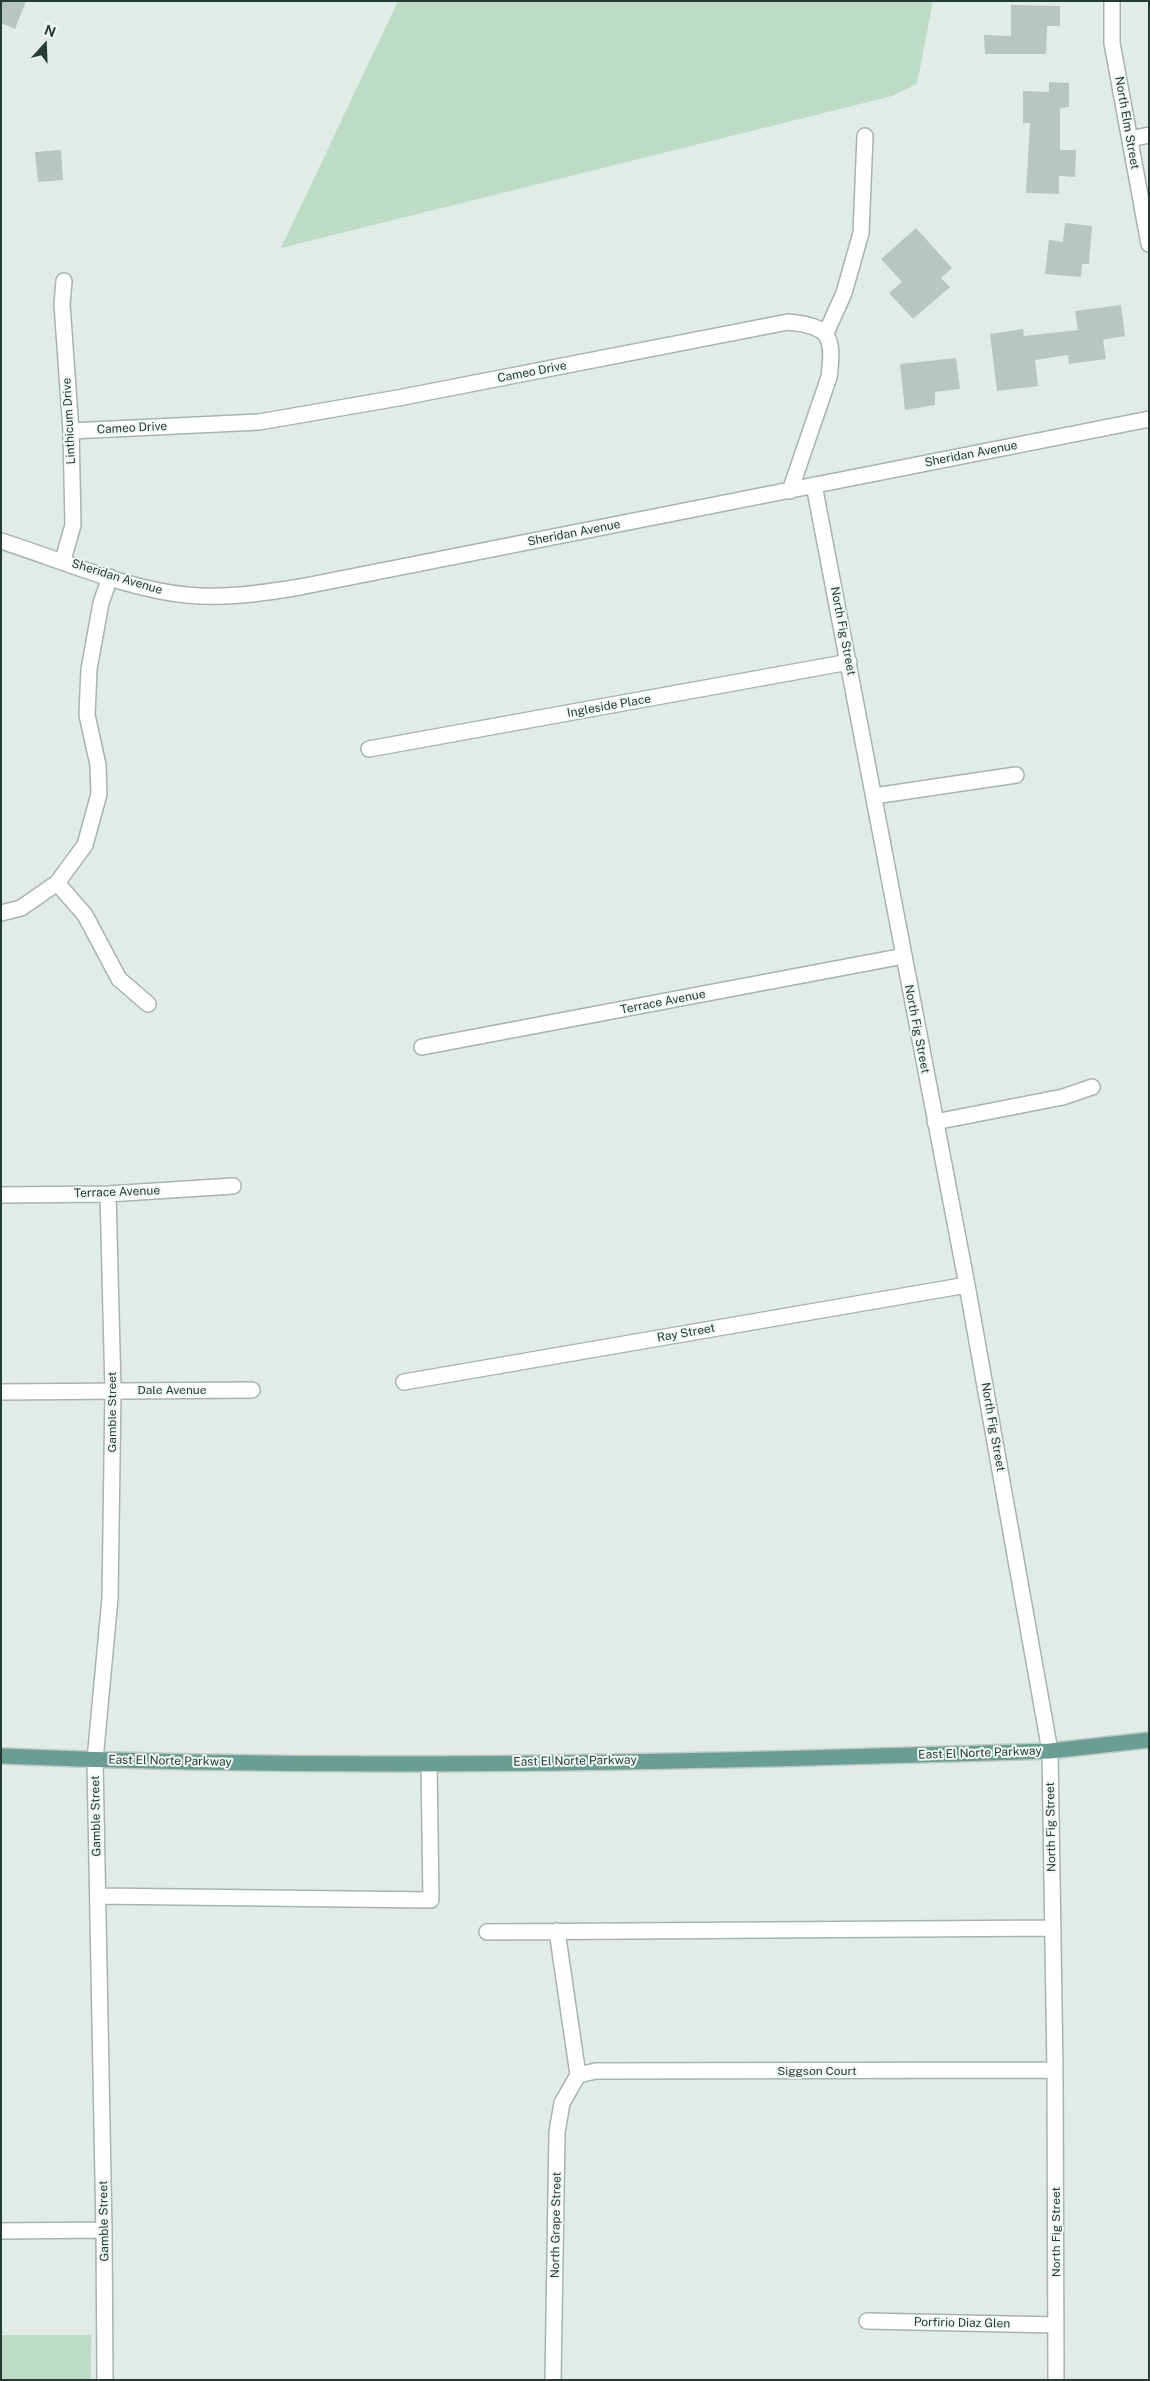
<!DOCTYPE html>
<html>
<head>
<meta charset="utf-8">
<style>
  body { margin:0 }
  #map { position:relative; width:1150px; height:2381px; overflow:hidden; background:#e2ece7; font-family:"Public Sans",sans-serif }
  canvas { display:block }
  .frame { position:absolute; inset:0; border:2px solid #233c35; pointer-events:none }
  .north { position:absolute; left:20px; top:20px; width:50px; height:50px; -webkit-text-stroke:4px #f2f8f5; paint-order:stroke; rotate:20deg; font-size:14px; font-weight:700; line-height:20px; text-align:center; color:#233c35 }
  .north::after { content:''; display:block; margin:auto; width:18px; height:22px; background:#233c35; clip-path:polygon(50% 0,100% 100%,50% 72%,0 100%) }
</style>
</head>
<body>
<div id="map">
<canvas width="1150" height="2381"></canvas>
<div class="frame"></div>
<div class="north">N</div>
</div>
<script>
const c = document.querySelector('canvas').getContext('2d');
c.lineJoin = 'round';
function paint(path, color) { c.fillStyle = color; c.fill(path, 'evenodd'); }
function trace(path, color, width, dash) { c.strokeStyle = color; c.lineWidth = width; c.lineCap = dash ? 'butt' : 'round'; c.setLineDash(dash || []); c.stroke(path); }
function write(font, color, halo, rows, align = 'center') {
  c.font = font + ' "Public Sans",sans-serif'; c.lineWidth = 4; c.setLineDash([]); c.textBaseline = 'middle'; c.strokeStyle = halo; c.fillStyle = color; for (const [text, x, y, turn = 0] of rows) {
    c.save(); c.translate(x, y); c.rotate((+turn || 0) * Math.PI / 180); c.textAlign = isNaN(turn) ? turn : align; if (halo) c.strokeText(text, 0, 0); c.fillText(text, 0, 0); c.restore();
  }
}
paint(new Path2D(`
  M398 1H933L917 84 892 96 281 248Z
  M1 2335H91V2380H1Z`), '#bcdcc5');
paint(new Path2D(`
  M1 1H26L15 29 1 23Z
  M1011 5 1060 6V26H1047L1046 54H985L984 35 1011 36Z
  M1049 82 1069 83V107L1060 108V150H1076L1075 177 1059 176V194L1026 193 1030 123H1023V91L1049 92Z
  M61 150 63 180 38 182 35 152Z
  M1065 223 1092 226 1089 264H1082L1081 277 1045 274 1049 240 1063 242Z
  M916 228 952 268 941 278 950 287 913 319 889 293 902 282 881 259Z
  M1121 305 1125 336 1103 340 1106 359 1069 364 1068 355 1035 360 1038 386 997 391 990 334 1023 329 1024 336 1078 330 1075 311Z
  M956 358 960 389 935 392V405L905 410 900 364Z`), '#b7c6c0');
const minor = new Path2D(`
  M1112 1V43L1149 244
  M1130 139 1149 135
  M826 333 844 293 861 233 865 136
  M71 431 259 422 398 398 788 322C831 326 834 337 829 377L790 491
  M814 485 967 1285 1050 1751 1055 2070 1056 2380
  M1 541C58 559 129 590 187 595 225 599 263 593 300 587L1149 419
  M63 560 73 525 71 431 62 304 64 281
  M369 749 849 662
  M874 796 1016 775
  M57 883 85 915 119 979 148 1004
  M1 913 21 908 57 883 85 845 99 794 98 765 87 715 89 669 101 603 110 577
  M422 1047 904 956
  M935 1122 1063 1097 1092 1087
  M1 1195 108 1194 233 1186
  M404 1382 967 1285
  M1 1392 252 1390
  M98 1896 431 1900 429 1764
  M557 1931 578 2075
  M487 1932 1053 1928
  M578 2075 596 2071 1055 2070
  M1 2231 104 2230
  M867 2321 1056 2325
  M105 2380 104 2230 95 1760 110 1598 113 1390 108 1194
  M553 2380 557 2132 562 2103 578 2075`);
const major = new Path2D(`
  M1 1756C350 1771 701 1762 1050 1751L1149 1740`);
trace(minor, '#a5b4ae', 18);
trace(major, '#c1c8c6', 18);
trace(minor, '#fff', 15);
trace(major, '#689f92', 15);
write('12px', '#233c35', '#f2f8f5', [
  ["North Elm Street",1127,123,80],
  ["Cameo Drive",532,372,-11],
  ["Linthicum Drive",69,421,-93],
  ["Cameo Drive",132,428,-3],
  ["Sheridan Avenue",971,454,-11],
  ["Sheridan Avenue",574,533,-11],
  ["Sheridan Avenue",117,577,17],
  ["North Fig Street",843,631,79],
  ["Ingleside Place",609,706,-10],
  ["Terrace Avenue",663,1002,-11],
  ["North Fig Street",917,1029,79],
  ["Terrace Avenue",117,1192,-2],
  ["Ray Street",686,1333,-10],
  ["Dale Avenue",172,1390],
  ["Gamble Street",112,1412,-90],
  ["North Fig Street",993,1427,80],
  ["East El Norte Parkway",980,1753,-2],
  ["East El Norte Parkway",170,1761,1],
  ["East El Norte Parkway",575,1761,-1],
  ["Gamble Street",96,1816,-91],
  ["North Fig Street",1051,1827,-91],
  ["Siggson Court",817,2071],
  ["Gamble Street",104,2221,-91],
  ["North Grape Street",556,2225,-89],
  ["North Fig Street",1056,2232,-90],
  ["Porfirio Diaz Glen",962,2323,1]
]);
</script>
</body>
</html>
